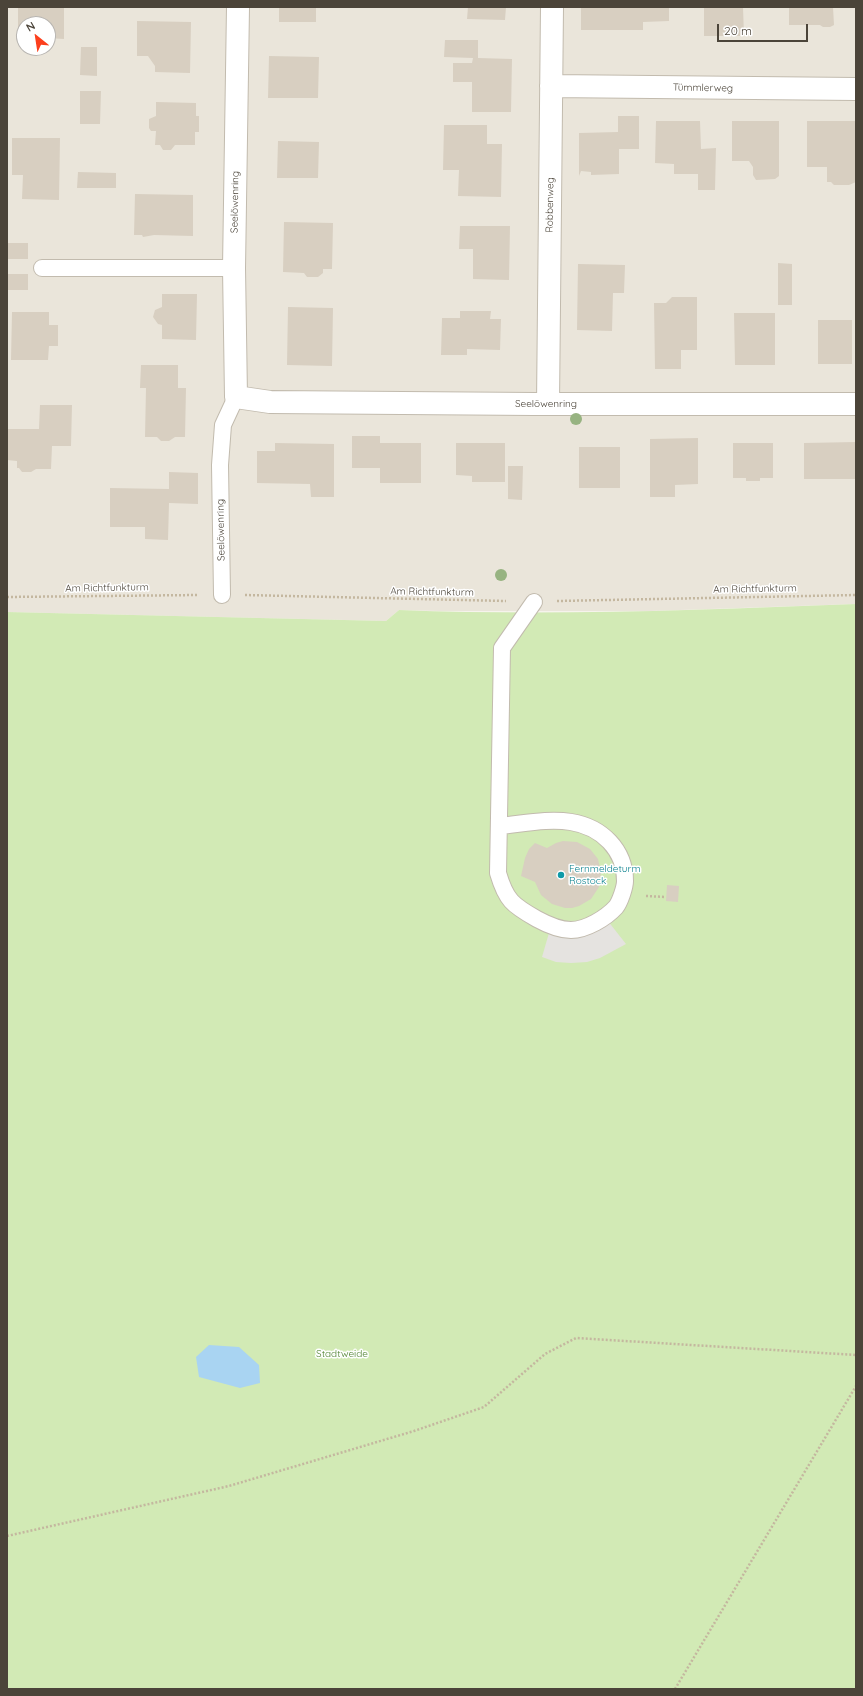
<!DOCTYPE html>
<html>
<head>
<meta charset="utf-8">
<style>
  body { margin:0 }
  #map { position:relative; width:863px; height:1696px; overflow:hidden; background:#f6f3ec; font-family:Quicksand,sans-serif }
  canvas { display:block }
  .frame { position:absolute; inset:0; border:8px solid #4b4439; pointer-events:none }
  .north { position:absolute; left:16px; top:16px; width:40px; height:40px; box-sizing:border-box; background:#fff; border:1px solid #b7b4b0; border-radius:50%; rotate:330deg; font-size:11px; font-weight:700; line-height:16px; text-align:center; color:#4b4439 }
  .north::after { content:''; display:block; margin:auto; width:14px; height:18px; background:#fc3f1d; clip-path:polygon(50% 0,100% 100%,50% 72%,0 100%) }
  .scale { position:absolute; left:717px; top:24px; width:91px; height:18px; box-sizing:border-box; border:2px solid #4b4439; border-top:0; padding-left:5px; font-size:12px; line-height:14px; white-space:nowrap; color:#4b4439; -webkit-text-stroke:3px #fff; paint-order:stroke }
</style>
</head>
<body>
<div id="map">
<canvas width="863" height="1696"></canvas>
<div class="frame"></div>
<div class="north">N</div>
<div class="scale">20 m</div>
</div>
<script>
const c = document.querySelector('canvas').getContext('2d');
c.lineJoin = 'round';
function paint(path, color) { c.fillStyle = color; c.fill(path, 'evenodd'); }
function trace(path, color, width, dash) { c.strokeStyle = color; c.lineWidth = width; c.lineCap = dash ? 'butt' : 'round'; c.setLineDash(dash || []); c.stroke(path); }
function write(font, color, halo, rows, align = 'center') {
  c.font = font + ' Quicksand,sans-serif'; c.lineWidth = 3; c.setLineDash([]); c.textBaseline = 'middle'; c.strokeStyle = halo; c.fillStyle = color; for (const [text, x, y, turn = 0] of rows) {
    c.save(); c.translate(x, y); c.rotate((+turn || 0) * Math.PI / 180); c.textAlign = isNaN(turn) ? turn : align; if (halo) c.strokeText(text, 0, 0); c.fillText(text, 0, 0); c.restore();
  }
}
paint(new Path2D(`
  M7 7H856V604L651 611H439L399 610 386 621 7 612ZM24 24H48V48H24Z`), '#eae5da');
paint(new Path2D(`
  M856 604V1689H7V612L386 621 399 610C551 616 704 610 856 604Z`), '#d2eab5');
paint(new Path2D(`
  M604 916 626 944 600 958 587 962 571 963 556 962 542 957 551 926Z`), '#e5e3e0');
paint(new Path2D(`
  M209 1345 239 1347 259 1365 260 1383 240 1388 199 1377 196 1357Z`), '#a9d4f2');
paint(new Path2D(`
  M18 7H64V39L48 38V24H24V38H18Z
  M279 7H316V22H279Z
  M468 7H506L505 20 467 19Z
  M581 7H669V21L643 22V30H581Z
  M704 7H743L744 36H704Z
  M789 7H833L834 25 830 27H823L820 25H789Z
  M137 21 191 22 190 73 155 72V66L148 56H137Z
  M445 40H478V58L512 59 511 112H472V82H453V63H472L473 58 444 57Z
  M81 47H97V76L80 75Z
  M269 56 319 57 318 98H268Z
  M80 91H101L100 124H80Z
  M156 102 196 103V116H199V132H195V145H175L171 150H163L160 145H155L156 131H151L149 128V119L156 116Z
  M618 116H639V149H619V174L591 175V172L581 171 579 176V133L618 132Z
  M656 121H700L701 149 716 148 715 190H698V174H674V164L655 163Z
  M732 121H779V176L775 179 756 180 753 175V167L749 161H732Z
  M807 121H856V182L849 185H834L831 182H827V167H807Z
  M444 125H487V144H502L501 197 458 196 459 170H443Z
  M12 138H60L59 200 22 199 23 175H12Z
  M278 141 319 142 318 178H277Z
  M78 172 116 173V188H77Z
  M135 194 193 195V236L154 235 143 237 142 235H134Z
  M284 222 333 223 332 269H323V273L318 277H307L304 273 283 272Z
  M460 226H510L509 280 473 279V249H459Z
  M7 243H28V259H7Z
  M778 263 792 264V305H778Z
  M578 264 625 265 624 293H613L612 331 577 330Z
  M7 274H28V290H7Z
  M162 294H197L196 340 162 339V325L158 324 153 317 155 310 162 307Z
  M672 297H697V350H681V369H655L654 303H666Z
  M288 307 333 308 332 366 287 365Z
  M460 311H491L490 319H501L500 350 467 349V355H441L442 318H460Z
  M12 312H49V325H58V346H49L48 360H11Z
  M734 313H775V365H735Z
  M818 320H852V364H818Z
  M141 365H178V388H186L185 437H175L169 441H161L157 437H145L146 388H140Z
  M40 405H72L71 446H52L51 469H36L31 472H22L19 468H17V461L7 460V429H39Z
  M352 436H380V443H421V483H380V468H352Z
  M698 438V484L675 485V497H650V439Z
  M856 442V479H804V443Z
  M275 443 334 444V497H311L310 484 257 483V451H275Z
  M456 443H505V482H472V476L456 475Z
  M733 443H773V478H760V481H746V478H733Z
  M579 447H620V488H579Z
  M508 466H523L522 500 508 499Z
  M169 472 198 473V504L169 503 168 540 145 539V527H110V488L169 489Z
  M563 841 577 842 590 849 598 859 601 873 599 887 591 899 579 906 572 908H565L552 904 541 895 535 882 521 876 525 858 529 849 535 843 547 848 556 843Z
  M667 885 679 886 678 902 666 901Z`), '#d8cfc1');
const service = new Path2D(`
  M42 268H234
  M222 595 220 465 223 425 236 397
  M499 826C522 824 548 818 571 822 602 827 625 850 625 881 625 887 620 902 616 907 606 918 586 930 571 930 559 930 548 925 537 919 512 905 506 900 498 873L502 648 534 602`);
const minor = new Path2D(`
  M238 7 234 268 236 397 270 402 535 404H856
  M551 86 856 89
  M548 404 552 7`);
trace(service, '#c2bbae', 18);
trace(minor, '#c2bbae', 24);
trace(new Path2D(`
  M245 595 506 601
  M7 597 198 595
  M557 601 856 595
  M646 896 666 897
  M7 1536 229 1486 414 1431 484 1407 545 1354 576 1338 856 1355
  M675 1689 856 1386`), '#c4b79f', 2.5, [2, 2]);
trace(service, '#fff', 16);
trace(minor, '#fff', 22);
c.fillStyle = '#97b381';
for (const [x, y] of [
  [576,419],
  [501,575]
]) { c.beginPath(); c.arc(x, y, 6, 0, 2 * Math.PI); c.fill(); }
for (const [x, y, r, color] of [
  [561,875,4,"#0f9aa8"]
]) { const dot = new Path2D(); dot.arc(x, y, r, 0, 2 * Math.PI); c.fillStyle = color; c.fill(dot); trace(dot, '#fff', 1.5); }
write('10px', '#4b4439', '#fff', [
  ["Tümmlerweg",703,88,1],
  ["Seelöwenring",235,202,-89],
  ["Robbenweg",550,205,-89],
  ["Seelöwenring",546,404],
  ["Seelöwenring",221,530,-91],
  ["Am Richtfunkturm",107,588,-1],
  ["Am Richtfunkturm",755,589,-1],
  ["Am Richtfunkturm",432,592,1]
]);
write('10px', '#0d838f', '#fff', [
  ["Fernmeldeturm",569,869],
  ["Rostock",569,881]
], 'left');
write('10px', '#4a7f2a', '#fff', [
  ["Stadtweide",342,1354]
]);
</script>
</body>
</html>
